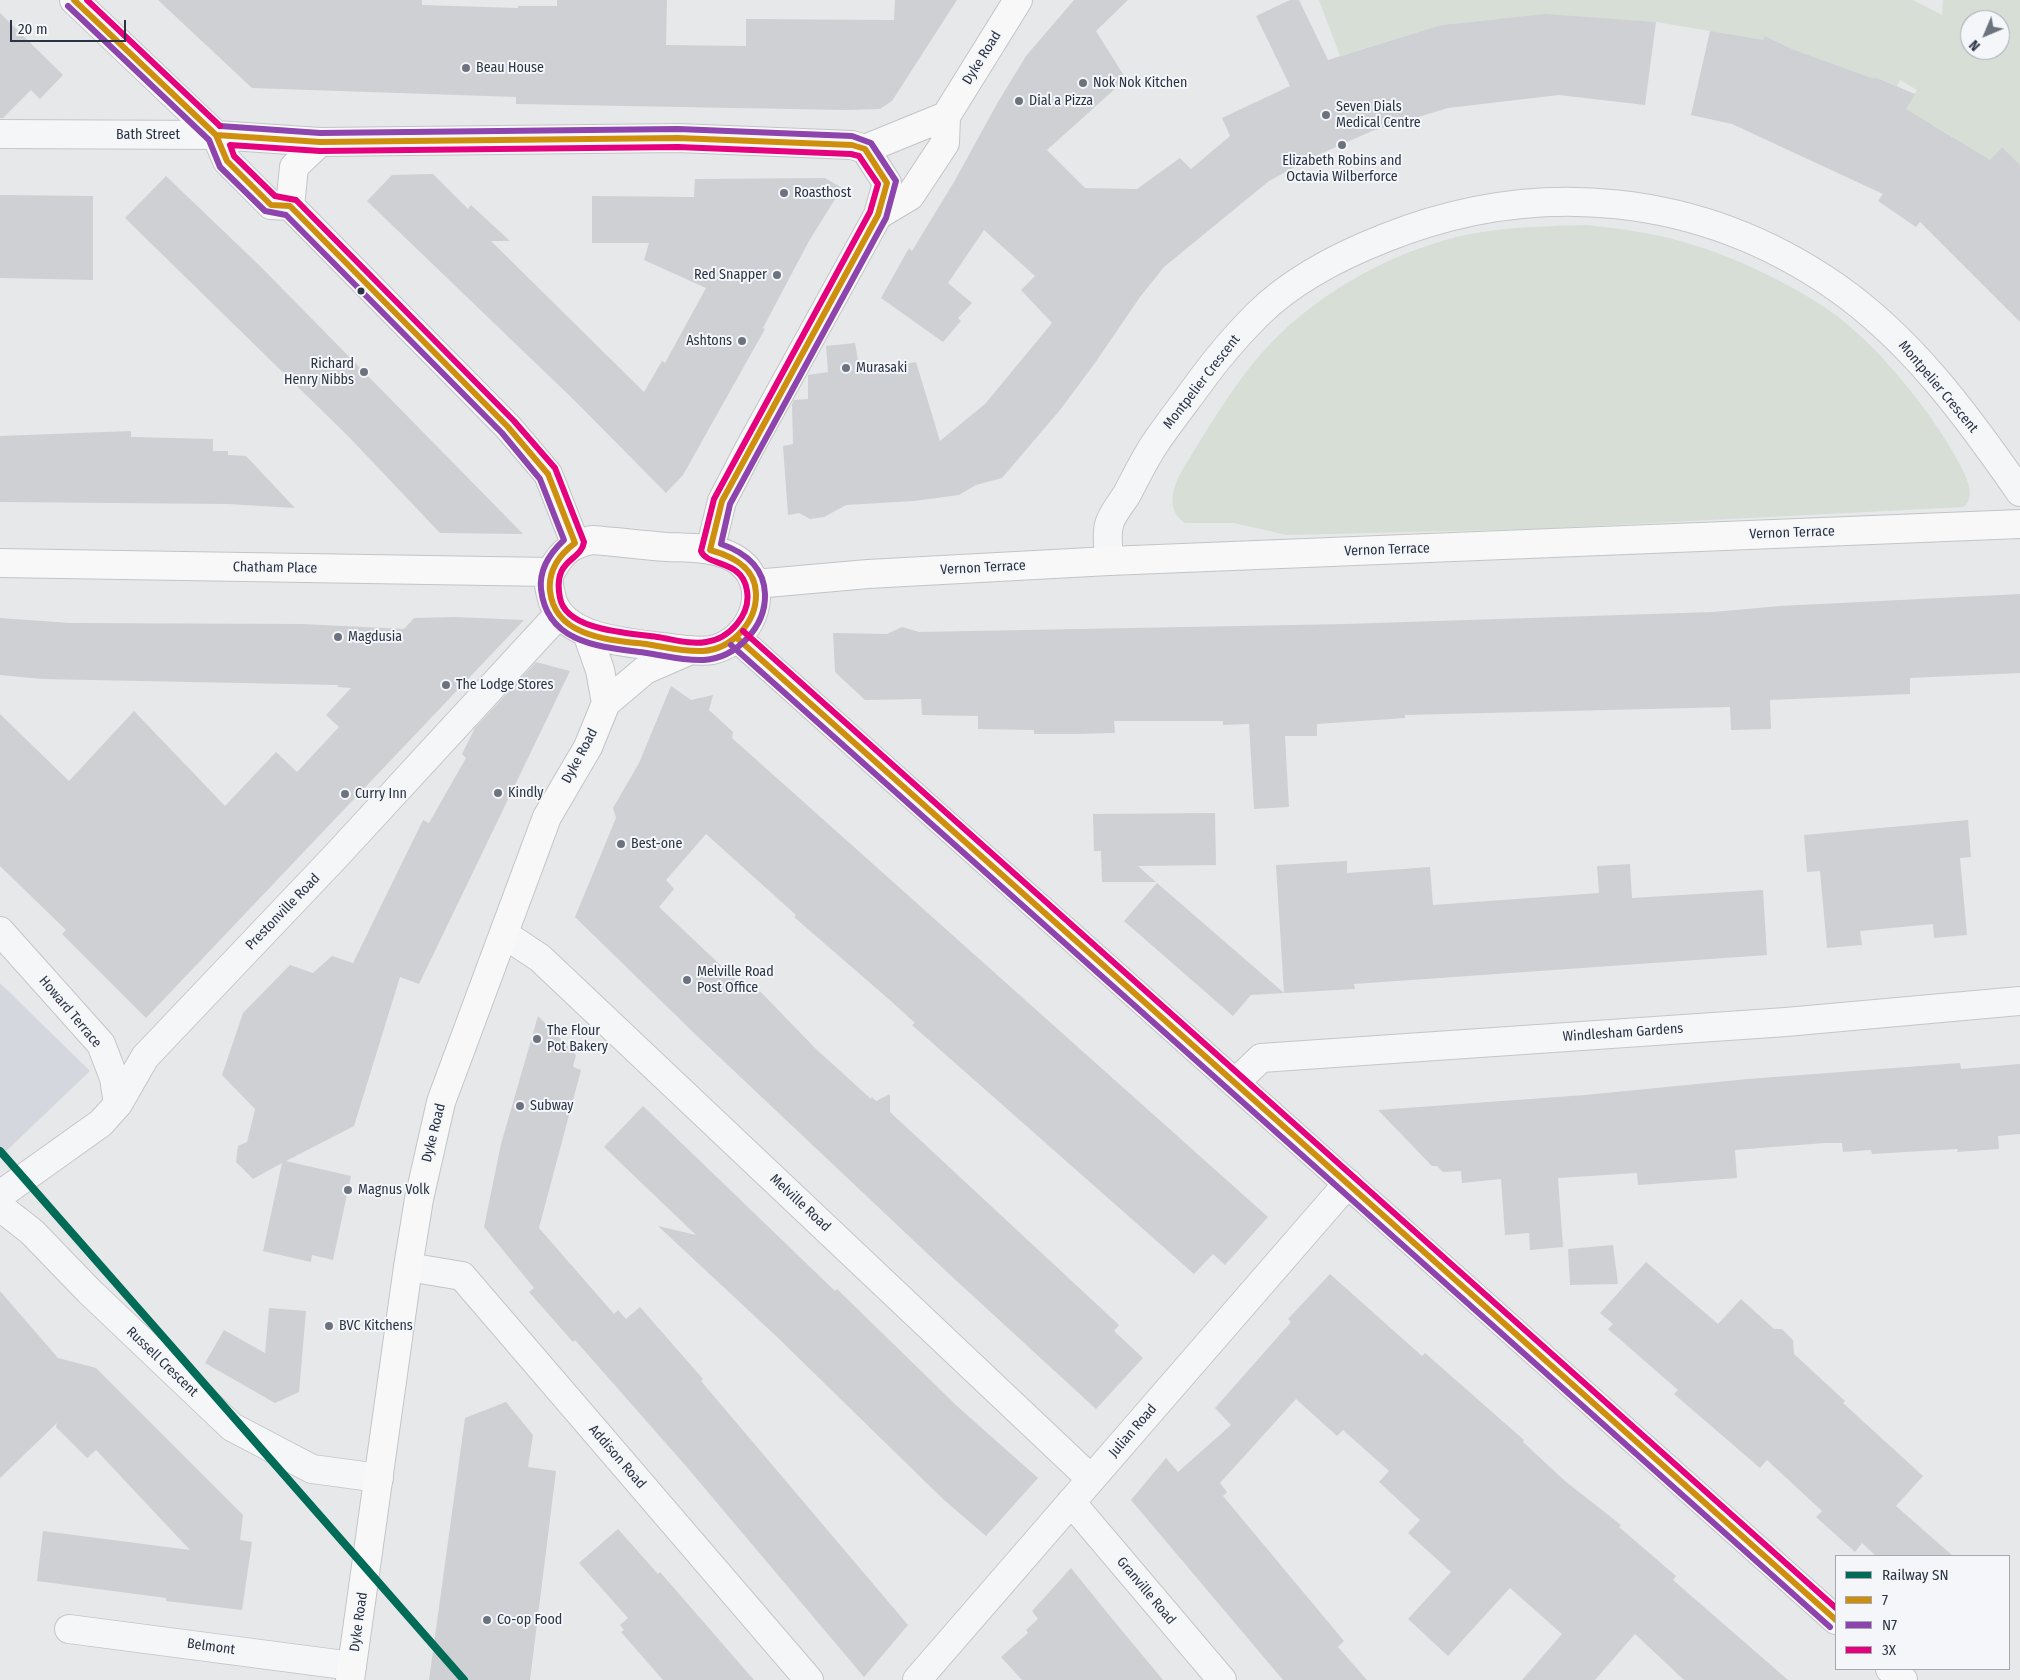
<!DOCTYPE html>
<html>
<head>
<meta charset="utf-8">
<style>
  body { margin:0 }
  #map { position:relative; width:2020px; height:1680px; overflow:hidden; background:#e6e8ea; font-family:"Fira Sans Condensed",sans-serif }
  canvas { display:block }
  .legend { position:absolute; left:1835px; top:1555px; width:175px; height:115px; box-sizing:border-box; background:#f4f6f9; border:1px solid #a4a8b1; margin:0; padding:6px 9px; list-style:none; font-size:15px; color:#2b3445 }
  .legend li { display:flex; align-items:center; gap:10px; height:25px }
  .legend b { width:25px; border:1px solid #a4a8b1 }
  .north { position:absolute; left:1960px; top:10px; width:50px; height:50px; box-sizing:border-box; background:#f4f6f9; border:1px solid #a4a8b1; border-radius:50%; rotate:225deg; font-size:14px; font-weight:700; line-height:20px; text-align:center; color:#2b3445 }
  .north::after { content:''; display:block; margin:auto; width:18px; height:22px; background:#6c737f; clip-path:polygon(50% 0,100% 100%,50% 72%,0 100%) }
  .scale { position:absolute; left:10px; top:20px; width:116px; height:22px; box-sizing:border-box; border:2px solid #2b3445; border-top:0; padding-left:6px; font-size:15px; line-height:18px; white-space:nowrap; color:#2b3445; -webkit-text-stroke:4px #f4f6f9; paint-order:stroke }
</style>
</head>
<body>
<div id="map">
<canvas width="2020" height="1680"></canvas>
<ul class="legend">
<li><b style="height:6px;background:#006b56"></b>Railway SN</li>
<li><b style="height:6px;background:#ce8f0e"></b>7</li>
<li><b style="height:6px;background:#8e44ad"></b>N7</li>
<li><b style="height:6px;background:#e5007d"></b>3X</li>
</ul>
<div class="north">N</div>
<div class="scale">20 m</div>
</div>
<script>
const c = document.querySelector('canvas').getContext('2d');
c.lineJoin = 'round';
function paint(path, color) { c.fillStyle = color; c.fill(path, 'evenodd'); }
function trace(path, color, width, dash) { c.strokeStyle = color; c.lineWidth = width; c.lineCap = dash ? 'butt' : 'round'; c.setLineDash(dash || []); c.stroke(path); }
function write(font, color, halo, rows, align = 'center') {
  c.font = font + ' "Fira Sans Condensed",sans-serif'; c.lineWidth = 4; c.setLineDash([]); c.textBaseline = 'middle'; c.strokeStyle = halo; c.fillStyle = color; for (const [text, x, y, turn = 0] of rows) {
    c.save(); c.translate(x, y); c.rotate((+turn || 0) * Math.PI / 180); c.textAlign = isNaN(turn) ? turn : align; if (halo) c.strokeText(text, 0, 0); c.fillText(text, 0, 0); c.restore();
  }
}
paint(new Path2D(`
  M0 983 90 1071 0 1157Z`), '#d4d7dd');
paint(new Path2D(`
  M1319 0H1913L1942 15 1943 0H2020V165L2002 147 1976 176 1953 137 1933 125 1925 134 1900 117 1917 90 1900 80 1897 86 1875 77 1860 109 1799 83 1788 47 1765 36 1761 48 1710 31 1656 22 1605 19H1496L1441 25 1340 56ZM1970 20H2000V50H1970Z
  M1587 225C1621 229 1655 233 1687 243 1735 257 1789 283 1830 311 1877 344 1932 412 1959 463 1965 475 1978 497 1963 507L1534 529 1287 535 1234 523H1185C1161 507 1177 477 1189 459 1214 418 1239 376 1272 342 1323 289 1398 249 1470 234 1508 227 1548 226 1587 225Z`), '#d6ded6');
paint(new Path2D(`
  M158 0H422V5L518 8V6H557V0H667L666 45 746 46V19L894 20 895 0H957L892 101 880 109 846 110 516 104V97L252 88Z
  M1074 0H1128L1096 31 1126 79 1047 150 1085 188 1137 189 1180 158 1191 169 1230 136 1222 118 1290 86 1256 16 1290 0H1299L1328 60 1441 25 1545 14 1656 22 1645 105 1559 95 1448 108 1372 131 1311 158 1269 181 1164 267 1140 297 1095 363 1060 410 1002 478 976 485 959 495 914 501 846 505 824 517 810 519 799 513 788 515 783 446 793 444 792 404 794 400 808 399V375L828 372 826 346 855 343 860 373 916 362 940 441 985 404 1052 323 1021 290 1035 276 984 230 948 283 972 303 958 318 961 321 943 342 881 298 909 248 912 251 954 182 998 102 1026 56Z
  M0 13 63 75 40 99 31 90 3 118H0Z
  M1710 31 1763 40 1765 36 1794 50 1874 79 1875 77 1915 94 1906 109 1990 160 2002 147 2020 165V322L1920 222 1916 227 1878 201 1883 194 1732 124 1691 115Z
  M433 174 468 209 471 205 510 241H491L644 392 662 361 665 363 706 288 644 260 649 243H592V196L694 197 695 179 825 178 842 188 809 241 763 328 765 329 683 475 666 493 574 400 367 201 392 175Z
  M166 176 262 268 523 534 440 533 348 436 125 218Z
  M0 195 93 196V280L0 278Z
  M131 431V437L213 439V451H228V455L246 456 295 508 228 504 0 502V436Z
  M2020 594V673L1910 678V694L1770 700 1771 729 1731 730 1730 707 1405 715V718L1317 724V736H1285L1289 807 1254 809 1249 724 1223 725V721H1114L1115 733 1074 734H1034V730L978 729V716L922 715 921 699 865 700 835 672 833 633 887 634 902 627 919 632 1345 624 1713 612 1780 606Z
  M456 617 524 620 146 1018 62 934 66 930 0 866V714L69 781 134 711 225 806 276 752 297 772 339 727 326 715 351 688 337 687 339 685 42 679 0 675V618L70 623 302 624 404 629 414 618Z
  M536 662 570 671 419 984 400 977 354 1126 286 1161 351 1176 333 1260 312 1255 311 1262 263 1251 282 1163 253 1179 236 1162 238 1146 247 1142 255 1109 222 1075 243 1013 290 965 313 973 332 956 353 963 423 820 429 823 466 758 462 754 475 728Z
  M671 686 691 700 713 695 709 710 733 732 732 738 1268 1217 1225 1265 1213 1254 1194 1274 912 1025 915 1023 892 1002 794 917 796 915 706 834 666 880 674 889 659 907 749 992 755 986 816 1049 871 1099 872 1097 876 1101 890 1094V1112L1119 1325 1114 1331 1143 1358 1096 1409 948 1273 696 1035 575 917 616 818 613 808 639 763Z
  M1215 813 1216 865 1138 866 1156 882H1102L1101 851H1094L1093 814Z
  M1968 820 1971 857 1960 858 1967 935 1934 938 1933 924 1860 931 1862 945 1827 948 1820 871 1807 872 1804 835Z
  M1347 861V873L1430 867 1433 905 1599 893 1597 866 1630 864 1632 898 1763 890 1767 955 1354 984 1355 989 1284 993 1276 865Z
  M1157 883 1284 993 1251 995 1233 1016 1124 921Z
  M538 1016 576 1055 573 1067 581 1070 539 1228 614 1314 618 1310 626 1319 640 1307 703 1379 701 1381 908 1625 864 1677 685 1465 575 1340 573 1342 529 1292 534 1288 484 1227 501 1144Z
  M1960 1063 1961 1069 2020 1064V1134L1998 1136 1999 1149 1957 1152 1958 1149 1872 1154 1871 1150 1843 1152 1842 1143H1825L1735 1150 1737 1178 1638 1185 1637 1173 1558 1178 1563 1247 1530 1250 1529 1233 1505 1235 1501 1179 1462 1183 1461 1171 1443 1172 1437 1166H1432L1378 1110 1585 1095 1748 1079Z
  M643 1106 835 1291 837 1289 958 1407 1038 1478 986 1536 944 1500 776 1336 658 1226 696 1235 604 1147Z
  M1613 1245 1618 1284 1570 1285 1568 1249Z
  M1646 1262 1718 1324 1741 1299 1774 1329H1782L1793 1340 1794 1354 1845 1401 1843 1403 1923 1476 1896 1506 1953 1556H1876L1862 1543 1855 1552 1816 1517 1822 1511 1767 1460 1760 1468 1674 1394 1678 1390 1608 1329 1613 1324 1600 1313Z
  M1330 1274 1422 1356 1425 1353 1524 1440 1523 1442 1565 1481 1621 1525 1619 1527 1676 1576 1673 1580 1788 1680H1684L1635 1634 1595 1680H1522L1562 1634 1510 1588 1448 1656 1408 1619 1451 1572 1408 1533 1420 1520 1379 1482 1389 1471 1343 1430 1337 1436 1296 1399 1220 1483 1227 1492 1223 1496 1344 1641 1338 1647 1367 1680H1283L1131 1500 1166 1458 1178 1472 1231 1425 1215 1408 1291 1322 1288 1319Z
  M0 1291 58 1358 96 1368 243 1515 240 1540 252 1542 242 1610 166 1601V1598L37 1581 43 1531 190 1550 96 1450 87 1458 56 1427 57 1423 0 1478Z
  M269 1308 306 1311 299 1392 275 1403 205 1363 224 1330 265 1353Z
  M506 1402 533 1435 528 1467 556 1471 530 1680H429L465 1418Z
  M618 1529 658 1574 660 1572 754 1680H663L621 1632 624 1630 620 1625 628 1618 579 1563Z
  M1071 1568 1109 1615 1163 1680H1022L1001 1657 1028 1633 1026 1630 1038 1619 1032 1611Z`), '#ced0d3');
const minor = new Path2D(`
  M0 134 216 135
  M1109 561C1109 551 1106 536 1109 525 1111 515 1121 504 1127 494 1136 477 1145 458 1156 442 1171 420 1187 400 1202 379 1219 356 1237 335 1257 315 1292 280 1339 256 1385 238 1537 177 1701 193 1836 287 1912 340 1968 417 2020 492
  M0 931 101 1044 114 1078 118 1104
  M504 934 540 958 1091 1479
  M1236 1082 1261 1058 1786 1022 2020 1001
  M0 1195 101 1123 118 1104 145 1057 335 857 558 615
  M0 1207 32 1232 89 1291 232 1427 312 1469 379 1478
  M408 1267 462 1276 809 1680
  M1071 1502 1222 1680
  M69 1629 352 1666
  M917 1680 1348 1183`);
const major = new Path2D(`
  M74 0 216 135 227 161 271 205 290 206 508 427 548 474 575 543
  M216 135 320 142 678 138 852 145 865 149
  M865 149 946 116
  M290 206 294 167 320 142
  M878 215 910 196 945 143 946 116 1018 0
  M592 540C617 542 642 545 667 547 689 548 715 547 734 558 775 582 754 641 712 650 702 652 689 650 678 649 640 643 560 643 551 595 549 587 547 577 552 570 562 552 571 544 592 540Z
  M710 550 722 501 749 449 878 215 887 183 865 149
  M0 563 550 572
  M755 584 868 574 1109 561 2020 524
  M587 633 600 670 606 703
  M737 638 1836 1620
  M1890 1669 1903 1680
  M350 1680 408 1267 419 1199 441 1102 547 817 588 747 606 703 645 670 691 650`);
trace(minor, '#c4c6c8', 30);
trace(major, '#c2c5c8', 30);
trace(minor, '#f5f6f7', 28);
trace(major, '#f8f8f8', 28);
trace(new Path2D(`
  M74 0 216 135
  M216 135 320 142 678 138 852 145 865 149 887 183 878 215 722 501 710 550C732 556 755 567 756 593 757 622 732 649 703 651 684 652 665 647 646 644 609 640 555 637 550 591 548 570 559 555 575 543L548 474 508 427 290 206 271 205 227 161Z
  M737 638 1836 1620`), '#ce8f0e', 6);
trace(new Path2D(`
  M68 6 209 140 220 167 265 211 286 215 502 433 540 479 564 540C550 553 539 569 541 589 547 645 603 647 647 653 666 656 685 661 704 660 736 658 766 627 765 594 764 567 744 552 721 544L730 504 886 218 896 181 871 143 852 136 678 129 320 133 220 126
  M731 645 1830 1627`), '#8e44ad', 6);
trace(new Path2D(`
  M87 0 220 126
  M230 145 320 151 678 147 851 154 859 156 878 184 870 212 714 499 701 551C707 567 743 559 747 591 751 615 729 639 706 642 690 645 672 639 657 637 630 633 566 631 560 598 552 558 581 562 584 542L555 468 514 421 296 200 275 196 234 156Z
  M743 631 1836 1608`), '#e5007d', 6);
trace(new Path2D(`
  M0 1151 464 1680`), '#006b56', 8);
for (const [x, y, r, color] of [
  [466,68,5,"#6c737f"],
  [1083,83,5,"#6c737f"],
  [1019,101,5,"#6c737f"],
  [1326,115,5,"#6c737f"],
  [1342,145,5,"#6c737f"],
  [784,193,5,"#6c737f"],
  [777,275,5,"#6c737f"],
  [361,291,4.5,"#2b3445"],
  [742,341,5,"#6c737f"],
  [846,368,5,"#6c737f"],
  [364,372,5,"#6c737f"],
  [338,637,5,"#6c737f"],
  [446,685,5,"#6c737f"],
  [498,793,5,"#6c737f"],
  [345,794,5,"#6c737f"],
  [621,844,5,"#6c737f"],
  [687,980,5,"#6c737f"],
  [537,1039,5,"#6c737f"],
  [520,1106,5,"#6c737f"],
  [348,1190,5,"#6c737f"],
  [329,1326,5,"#6c737f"],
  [487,1620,5,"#6c737f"]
]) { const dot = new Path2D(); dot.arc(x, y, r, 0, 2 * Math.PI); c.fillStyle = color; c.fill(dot); trace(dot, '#f4f6f9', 2); }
write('14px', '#2b3445', '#f4f6f9', [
  ["Dyke Road",982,58,-58],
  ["Bath Street",148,135],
  ["Montpelier Crescent",1202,382,-52],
  ["Montpelier Crescent",1938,387,50],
  ["Vernon Terrace",1792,533,-2],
  ["Vernon Terrace",1387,550,-2],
  ["Chatham Place",275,568,1],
  ["Vernon Terrace",983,568,-3],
  ["Dyke Road",580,756,-62],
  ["Prestonville Road",283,912,-46],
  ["Howard Terrace",70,1012,50],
  ["Windlesham Gardens",1623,1033,-4],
  ["Dyke Road",434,1133,-76],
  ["Melville Road",800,1203,43],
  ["Russell Crescent",162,1362,44],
  ["Julian Road",1133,1431,-49],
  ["Addison Road",617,1457,49],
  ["Granville Road",1146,1591,50],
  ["Dyke Road",359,1622,-82],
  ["Belmont",211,1647,8]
]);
write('14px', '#2b3445', '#f4f6f9', [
  ["Beau House",476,68],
  ["Nok Nok Kitchen",1093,83],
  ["Dial a Pizza",1029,101],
  ["Seven Dials",1336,107],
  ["Medical Centre",1336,123],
  ["Elizabeth Robins and",1342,161,"center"],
  ["Octavia Wilberforce",1342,177,"center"],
  ["Roasthost",794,193],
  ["Red Snapper",767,275,"right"],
  ["Ashtons",732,341,"right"],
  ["Richard",354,364,"right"],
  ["Henry Nibbs",354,380,"right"],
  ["Murasaki",856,368],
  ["Magdusia",348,637],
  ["The Lodge Stores",456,685],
  ["Kindly",508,793],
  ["Curry Inn",355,794],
  ["Best-one",631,844],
  ["Melville Road",697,972],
  ["Post Office",697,988],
  ["The Flour",547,1031],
  ["Pot Bakery",547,1047],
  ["Subway",530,1106],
  ["Magnus Volk",358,1190],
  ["BVC Kitchens",339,1326],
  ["Co-op Food",497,1620]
], 'left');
</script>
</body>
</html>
